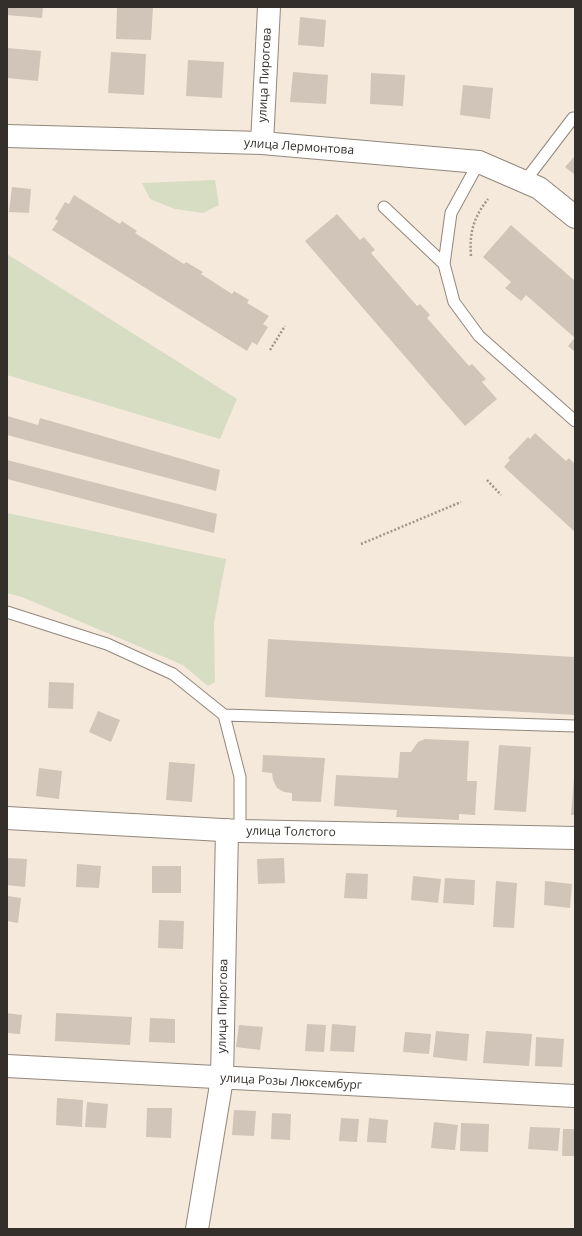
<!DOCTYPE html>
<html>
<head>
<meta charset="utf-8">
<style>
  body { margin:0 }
  #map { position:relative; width:582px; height:1236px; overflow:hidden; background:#f5e9dc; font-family:"Open Sans",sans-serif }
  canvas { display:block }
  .frame { position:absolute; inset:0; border:8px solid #342f2a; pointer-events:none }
</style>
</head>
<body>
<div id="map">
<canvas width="582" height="1236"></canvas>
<div class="frame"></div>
</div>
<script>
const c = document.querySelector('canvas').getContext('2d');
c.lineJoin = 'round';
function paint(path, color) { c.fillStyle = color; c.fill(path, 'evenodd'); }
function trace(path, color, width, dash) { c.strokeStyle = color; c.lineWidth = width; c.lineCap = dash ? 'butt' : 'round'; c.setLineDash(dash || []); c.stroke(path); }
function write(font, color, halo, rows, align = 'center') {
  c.font = font + ' "Open Sans",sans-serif'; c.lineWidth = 3; c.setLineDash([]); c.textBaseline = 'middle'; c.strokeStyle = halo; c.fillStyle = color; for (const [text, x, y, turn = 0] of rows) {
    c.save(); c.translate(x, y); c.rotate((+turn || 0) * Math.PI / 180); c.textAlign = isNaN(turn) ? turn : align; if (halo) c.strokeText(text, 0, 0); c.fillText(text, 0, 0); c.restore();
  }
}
paint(new Path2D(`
  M215 180 219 205 203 213 175 209 150 199 142 183Z
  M7 254 237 399 220 439 7 375Z
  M7 513 226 559 214 623 215 682 208 686 183 665 22 597 7 593Z`), '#d6ddc2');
paint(new Path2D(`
  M7 7H43L42 18 7 15Z
  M117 7H153L151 40 116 39Z
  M300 17 326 20 324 47 298 45Z
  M7 48 41 51 38 81 7 78Z
  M111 52 146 54 144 95 108 93Z
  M188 60 224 62 222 98 186 96Z
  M293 72 328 75 326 104 290 102Z
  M371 73 405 75 403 106 370 104Z
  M463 85 493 88 490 119 460 115Z
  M575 156V175L565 167Z
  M12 187 31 189 29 213 9 212Z
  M74 195 120 224 122 221 137 231 135 233 184 264 186 262 203 272 201 274 232 294 234 291 249 300 247 303 269 316 263 324 268 327 257 345 252 342 247 351 52 230 58 221 55 219 65 202 69 204Z
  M337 214 360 240 364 237 375 250 371 253 417 306 420 304 430 315 427 318 469 366 472 364 486 379 482 382 497 399 465 426 305 241Z
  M511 225 575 281V352L568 346 575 338 526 295 521 301 505 288 511 282 483 257Z
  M7 416 38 425 40 418 220 470 216 491 7 435Z
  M535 433 566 461 569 458 575 464V532L504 467 510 460 508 458 528 437 530 439Z
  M7 460 217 514 214 533 7 479Z
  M268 639 575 657V715L265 697Z
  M49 682 74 683 73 709 48 708Z
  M98 711 120 720 111 742 89 732Z
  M425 739 469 741 467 781H477L475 815 459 814V820L396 817 397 810 334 806 336 775 398 778 400 752H411L418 742Z
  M499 745 531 747 526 812 494 810Z
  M263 755 325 758 321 802 292 801V793L284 792 277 788 273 780 272 773 262 772Z
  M169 762 195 764 192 802 166 800Z
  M39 768 62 771 59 799 36 796Z
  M574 777H575V815H571Z
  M7 858 27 859 25 887 7 885Z
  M284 858 285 883 258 884 257 859Z
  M77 864 101 866 99 888 76 887Z
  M152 866H181V893H152Z
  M346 873 368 874 367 899 344 898Z
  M413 876 441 879 438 903 411 900Z
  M445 878 475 880 474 905 443 903Z
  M496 881 517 883 514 928 493 927Z
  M545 881 572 884 570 908 544 905Z
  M7 896 21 898 18 923 7 921Z
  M159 920 184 921 183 949 158 948Z
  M7 1013 22 1015 20 1034 7 1033Z
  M56 1013 132 1017 130 1045 55 1041Z
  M150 1018 175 1019V1043L149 1042Z
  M307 1024 326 1025 324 1052 305 1051Z
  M332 1024 356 1026 354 1052 330 1051Z
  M239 1025 263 1027 260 1050 236 1047Z
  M436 1031 469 1034 467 1061 433 1057Z
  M486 1031 532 1034 529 1066 483 1063Z
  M405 1032 431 1034 429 1054 403 1052Z
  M536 1037 564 1039 562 1067 535 1066Z
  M57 1098 83 1100 82 1127 56 1125Z
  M87 1102 108 1104 106 1128 85 1127Z
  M147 1108H172L171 1138 146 1137Z
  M234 1110 256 1111 254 1136 232 1135Z
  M272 1113 291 1114 290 1140 271 1139Z
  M341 1118 359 1119 357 1142 339 1141Z
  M369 1118 388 1120 386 1143 367 1142Z
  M434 1122 458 1125 455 1150 431 1148Z
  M461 1123 489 1124 488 1152 460 1151Z
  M530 1127 560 1128 558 1151 528 1149Z
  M563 1129H575V1156H562Z`), '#d0c5b8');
const service = new Path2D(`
  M479 162 451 213 444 264 454 302 479 336 575 421
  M525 181 573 118
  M384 207 444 264
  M7 612 107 644 173 674 224 715 240 777V831
  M224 715 575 726`);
const minor = new Path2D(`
  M7 136 262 143 479 162 539 188 575 217
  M262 143 269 7
  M7 818 240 831 575 838
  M7 1066 575 1096
  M197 1229 222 1079 227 830`);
trace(service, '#92877b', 13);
trace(minor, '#92877b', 24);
trace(new Path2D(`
  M471 256C469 232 474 217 488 199
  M270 350 285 326
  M487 480 501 495
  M361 544 461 502`), '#9f968d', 2.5, [2, 2]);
trace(service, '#fff', 11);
trace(minor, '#fff', 22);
write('12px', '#342f2a', '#fff', [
  ["улица Пирогова",265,75,-87],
  ["улица Лермонтова",299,147,4],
  ["улица Толстого",291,832,1],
  ["улица Пирогова",223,1006,-89],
  ["улица Розы Люксембург",291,1082,3]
]);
</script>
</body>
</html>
